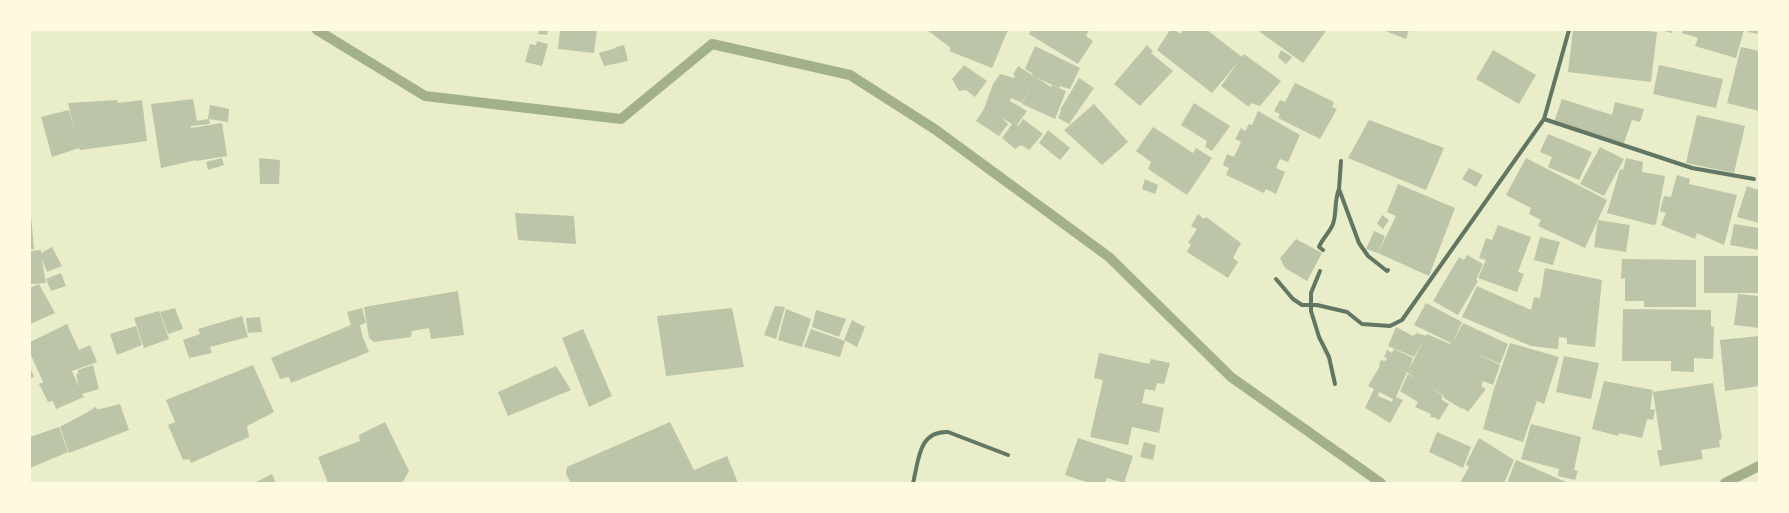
<!DOCTYPE html>
<html>
<head>
<meta charset="utf-8">
<style>
  body { margin:0 }
  #map { position:relative; width:1789px; height:513px; overflow:hidden; background:#e9edc9; font-family:"IBM Plex Sans",sans-serif }
  canvas { display:block }
  .frame { position:absolute; inset:0; border:31px solid #fefae0; pointer-events:none }
</style>
</head>
<body>
<div id="map">
<canvas width="1789" height="513"></canvas>
<div class="frame"></div>
</div>
<script>
const c = document.querySelector('canvas').getContext('2d');
c.lineJoin = 'round';
function trace(path, color, width, dash) { c.strokeStyle = color; c.lineWidth = width; c.lineCap = dash ? 'butt' : 'round'; c.setLineDash(dash || []); c.stroke(path); }
function paint(path, color) { c.fillStyle = color; c.fill(path, 'evenodd'); }
trace(new Path2D(`
  M317 30 425 96 621 119 712 44 850 75 936 130 1109 257 1231 377 1381 483
  M1725 483 1759 466`), '#a3b18a', 10);
paint(new Path2D(`
  M539 30H548L547 35 538 34Z
  M560 30H597L594 53 558 49Z
  M927 30H1008L992 68 949 51 951 48Z
  M1031 30H1089L1086 36 1093 41 1078 64 1029 34Z
  M1170 30H1175L1180 34 1183 30H1207L1242 57 1244 54 1281 81 1260 106 1251 103 1249 107 1221 86 1239 61 1212 93 1157 50Z
  M1261 30H1325L1326 31 1303 63 1260 32Z
  M1383 30H1409L1406 39Z
  M1573 30H1639L1657 32 1651 82 1568 72Z
  M1660 30H1673L1672 33Z
  M1683 30H1744L1736 58 1695 46 1698 38 1682 33Z
  M1748 30H1759V34L1748 32Z
  M537 41 548 44 542 66 525 62 530 44 536 45Z
  M624 45 628 61 604 66 599 53 616 48 619 59 616 47Z
  M1147 45 1153 51 1151 53 1173 71 1140 106 1114 84Z
  M1035 46 1080 68 1070 89 1060 86V88L1048 83 1031 75 1032 73 1025 69Z
  M1741 47 1759 51V111L1727 103Z
  M1281 50 1292 57 1286 64 1278 57Z
  M1493 50 1536 75 1519 104 1476 79Z
  M964 65 987 81 975 97 966 90 959 91 952 79Z
  M1659 65 1723 79 1716 108 1653 94Z
  M1018 66 1051 87 1052 85 1066 91 1055 119 1022 104 1031 86 1022 103 1011 98 1010 101 1027 111 1017 125H1019L1023 119 1043 134 1029 150 1021 145 1015 149 1002 138 1012 124 1002 118 1008 124 999 136 976 121 984 109 993 84 1000 74 1014 78 1015 76 1013 75Z
  M1079 78 1094 88 1069 124 1058 118 1061 111 1060 110Z
  M1295 83 1334 102 1332 107 1337 109 1320 139 1278 118 1280 114 1274 111 1280 100 1285 102Z
  M193 99 197 121 208 119 210 105 229 109 228 122 209 119 210 124 191 126V128L222 123 227 156 196 161V160L161 168 151 104Z
  M1562 99 1612 115 1615 102 1644 109 1640 122 1632 120 1624 143 1554 122Z
  M117 100 118 103 142 100 147 141 80 150 79 148 52 157 41 117 69 110 76 138 68 103Z
  M1194 103 1230 126 1212 151 1205 147 1207 141 1181 125Z
  M1094 104 1128 142 1102 165 1064 130Z
  M1258 111 1300 135 1288 162 1280 159 1276 168 1285 172 1276 194 1266 189 1264 193 1226 175 1229 168 1223 165 1227 154 1234 157 1241 142 1235 139 1241 128 1245 131 1249 124 1252 125Z
  M1697 115 1745 126 1734 173 1686 163Z
  M1369 120 1444 148 1426 190 1348 158Z
  M1153 127 1193 153 1196 148 1212 158 1187 195 1148 169 1151 162 1136 151Z
  M1048 130 1070 148 1060 160 1039 143Z
  M1548 134 1592 152 1579 180 1548 167 1552 157 1540 152Z
  M1600 147 1624 159 1604 196 1580 184Z
  M222 158 224 165 208 170 206 162Z
  M259 158 280 160 279 184H260Z
  M1526 158 1607 200 1585 248 1538 226 1541 220 1529 214 1531 208 1506 195Z
  M1626 158 1643 162 1642 172 1665 176 1656 224 1653 225 1607 213 1620 169 1623 170Z
  M1469 168 1483 175 1476 187 1462 179Z
  M1677 175 1690 179 1689 184 1737 195 1724 245 1697 233 1695 239 1661 225 1666 213 1660 211 1664 196 1671 197Z
  M1145 179 1158 185 1155 194 1142 189Z
  M1398 184 1455 208 1429 276 1378 253 1396 216 1387 212Z
  M1747 186 1757 190 1759 186V223L1737 217Z
  M515 213 574 216 576 244 518 240Z
  M1198 214 1204 219 1206 217 1241 243 1233 258 1238 262 1228 278 1187 252 1191 244 1188 243 1197 229 1191 226Z
  M30 215H31L34 249H30Z
  M1382 215 1389 220 1383 229 1377 224Z
  M1598 220 1630 225 1626 252 1594 247Z
  M1734 224 1759 228V250L1730 245Z
  M1498 225 1531 237 1518 272 1524 274 1517 292 1478 278 1486 260 1479 258 1486 238 1492 240Z
  M1374 231 1385 236 1378 253 1366 249Z
  M1540 237 1560 242 1553 265 1534 260Z
  M1296 239 1322 253 1307 281 1285 268 1280 258Z
  M52 247 62 266 47 272 42 260 46 283 30 284V251L41 250V253Z
  M1467 255 1483 264 1476 280 1478 281 1458 315 1433 301 1459 257 1464 260Z
  M1704 256H1759V293H1704Z
  M1622 259 1696 260V307H1644V301H1625V278L1621 279Z
  M1545 268 1602 280 1595 347 1567 344V338L1559 337 1558 349 1531 346 1462 317 1477 286 1531 310 1534 297 1540 298Z
  M61 273 66 286 51 291 46 279Z
  M39 284 55 313 30 324V288Z
  M458 291 464 335 431 339 429 328 412 331 411 337 374 342 369 338 364 307Z
  M1738 294 1759 296V328L1734 325Z
  M1426 303 1462 322 1453 342 1463 323 1508 344 1500 364 1474 352 1500 365 1493 385 1483 381 1481 386 1486 389 1468 412 1463 408 1462 409 1444 398 1443 395 1425 384 1442 395V400L1449 404 1439 420 1434 417 1433 418 1430 416 1431 414 1415 407 1418 402 1400 391 1408 374 1416 379 1407 372 1396 397 1403 400 1390 423 1365 408 1374 389 1368 386 1380 366 1379 365 1381 360 1385 361 1387 358 1384 357 1387 350 1392 353 1394 349 1413 358 1409 369 1425 338 1414 357 1388 346 1396 327 1413 336 1417 333 1426 336 1427 334 1450 344 1451 343 1414 325ZM1379 392 1393 399 1392 402 1378 396Z
  M775 306 785 307 776 339 764 335Z
  M175 308 183 329 168 334 160 312Z
  M362 308 366 323 360 325 363 338 369 352 291 383 289 377 280 379 271 358 351 325 347 312Z
  M732 308 744 367 666 376 657 316Z
  M786 309 811 319 802 347 778 340Z
  M1623 309 1711 310V326L1714 327 1713 359 1694 358V372L1671 371V361H1622Z
  M816 310 846 319 839 337 812 327Z
  M159 311 169 339 144 348 134 318Z
  M242 316 248 337 210 347 212 353 189 358 183 340 200 334 198 329Z
  M260 317 262 332 248 333 246 318Z
  M852 320 865 327 857 347 844 340Z
  M67 324 79 350 90 345 97 362 72 371 79 387 76 374H78V370L93 365 99 389 82 394 84 397 56 409 53 401 48 402 39 384 51 379 43 382 30 353V342Z
  M136 326 142 345 117 355 110 334Z
  M583 329 612 396 589 407 562 338Z
  M811 329 845 341 840 357 804 347Z
  M1759 336V386L1725 391 1720 340Z
  M1510 343 1559 357 1544 404 1537 401 1523 442 1483 429 1494 389Z
  M1099 353 1149 364 1151 359 1170 363 1164 384 1157 383 1155 391 1145 389 1142 403 1164 408 1159 433 1132 427 1128 445 1090 437 1103 380 1094 378Z
  M1564 356 1599 363 1591 399 1556 392Z
  M253 365 274 412 247 426 249 437 191 463 189 459 183 460 168 425 175 422 166 400Z
  M556 366 571 390 508 416 498 392Z
  M30 367 34 377 30 378Z
  M1604 381 1653 390 1650 409 1655 410 1653 420 1647 419 1642 438 1619 433 1618 436 1592 429Z
  M1713 383 1722 439 1719 440 1720 447 1701 450 1703 459 1660 466 1657 450H1662L1653 392Z
  M120 404 129 430 69 453 60 427 93 409V408L96 407 97 409H100Z
  M385 422 409 471 402 483H328L318 457 360 441 359 435Z
  M670 422 694 470 727 456 738 483H571L566 474 567 467Z
  M1531 424 1581 437 1574 470 1578 471 1575 480 1558 476 1559 469 1521 459Z
  M59 427 68 452 30 468V437Z
  M1437 432 1471 447 1463 468 1429 452Z
  M1078 438 1133 456 1124 483 1107 478 1105 483H1089L1065 475Z
  M1479 438 1514 460 1504 483H1460L1469 467 1466 464Z
  M1144 442 1156 445 1153 460 1140 457Z
  M1516 460 1568 483H1507Z
  M272 474 276 483H254Z`), '#bcc5a7');
trace(new Path2D(`
  M1544 119 1692 168 1754 179
  M1341 161 1339 189 1359 243 1368 256 1387 271 1388 270
  M1323 250 1319 247C1322 239 1330 232 1333 224 1337 212 1334 201 1339 189
  M1320 271 1311 293V311L1319 337 1329 357 1335 384
  M1276 279 1293 299 1302 305H1317L1347 312 1362 324 1390 326 1402 320 1544 119 1569 30
  M913 483C919 460 918 431 948 432L1008 455`), '#617663', 4);
</script>
</body>
</html>
